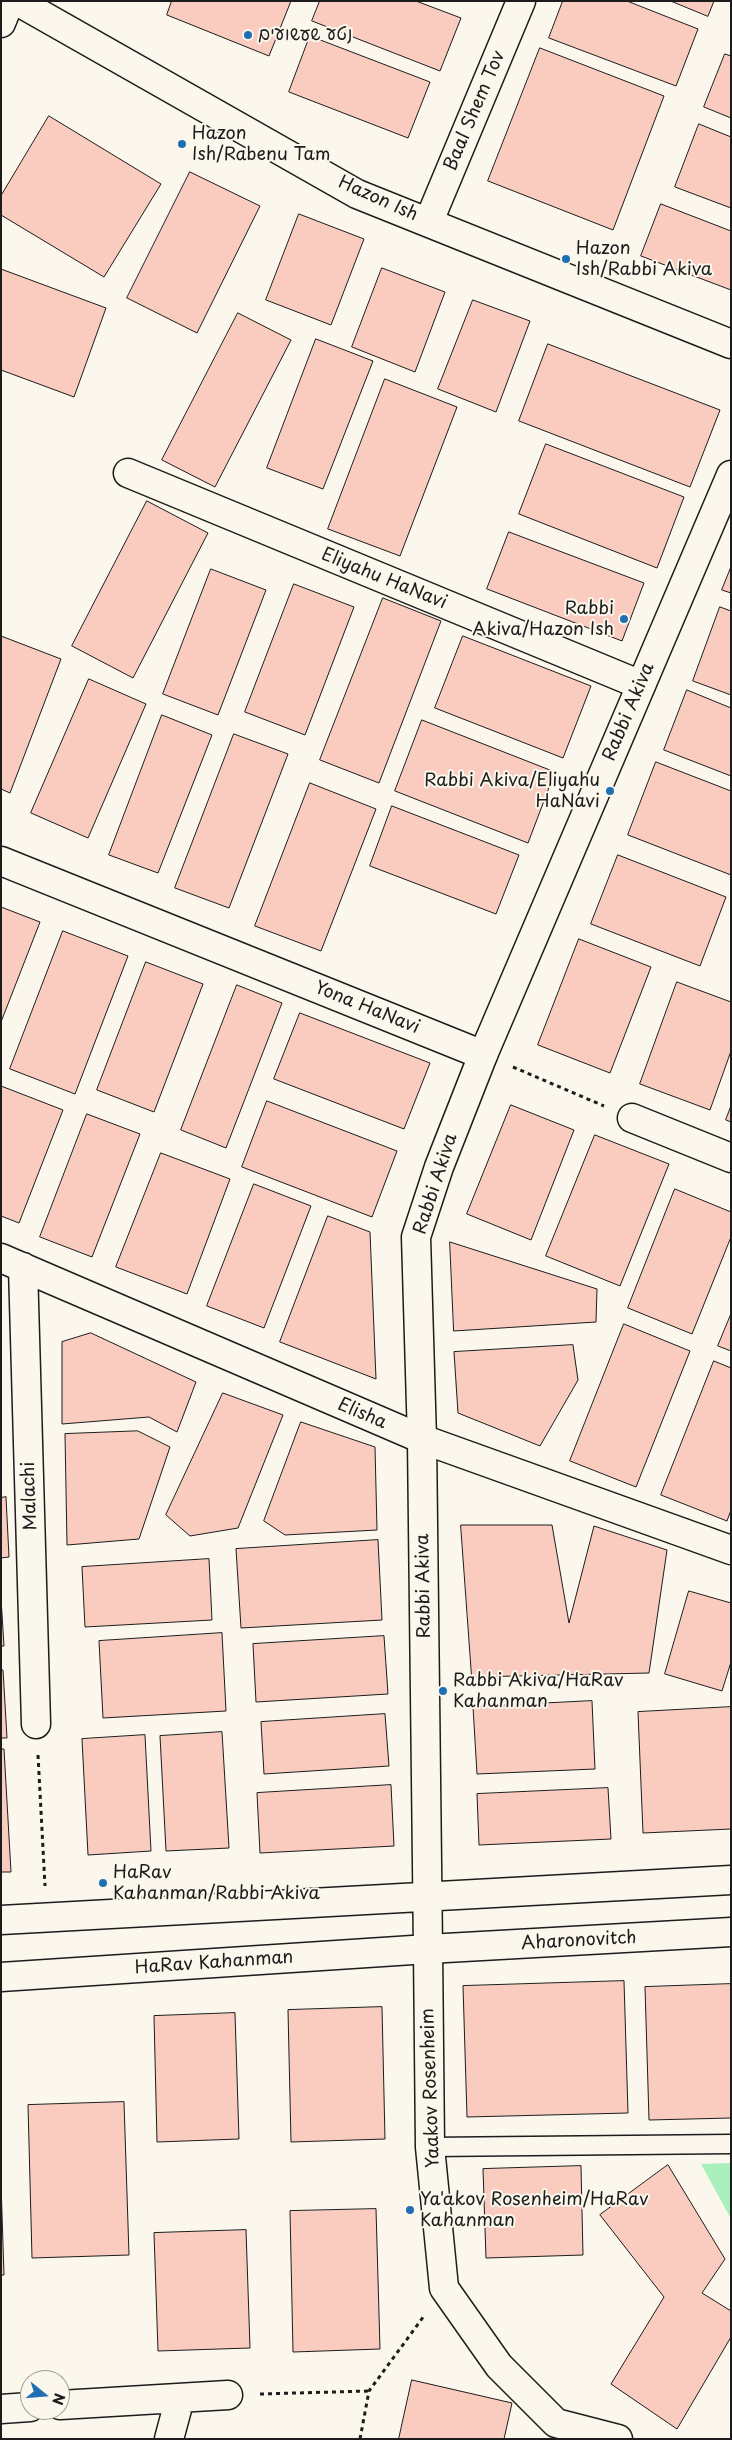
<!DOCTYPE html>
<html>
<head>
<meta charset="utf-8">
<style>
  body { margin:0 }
  #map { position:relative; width:732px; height:2440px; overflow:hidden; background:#fbf7ec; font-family:"Playpen Sans",sans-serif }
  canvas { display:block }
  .frame { position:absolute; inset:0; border:2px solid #1c1c1c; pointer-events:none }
  .north { position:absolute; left:20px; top:2370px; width:50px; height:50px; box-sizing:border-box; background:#fbf7ec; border:1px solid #a29f99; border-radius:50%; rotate:107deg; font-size:14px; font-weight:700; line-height:20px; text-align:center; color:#1c1c1c }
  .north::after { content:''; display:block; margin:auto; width:18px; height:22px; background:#1f6fb2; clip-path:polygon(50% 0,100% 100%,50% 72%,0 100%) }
</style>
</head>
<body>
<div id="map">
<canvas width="732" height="2440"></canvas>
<div class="frame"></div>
<div class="north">N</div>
</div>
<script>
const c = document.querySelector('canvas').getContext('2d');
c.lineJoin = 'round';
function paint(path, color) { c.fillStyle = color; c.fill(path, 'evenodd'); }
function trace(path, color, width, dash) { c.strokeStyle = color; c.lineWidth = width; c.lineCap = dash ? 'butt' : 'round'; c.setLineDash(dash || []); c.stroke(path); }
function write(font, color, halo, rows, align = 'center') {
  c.font = font + ' "Playpen Sans","Playpen Sans Hebrew",sans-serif'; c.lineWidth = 4; c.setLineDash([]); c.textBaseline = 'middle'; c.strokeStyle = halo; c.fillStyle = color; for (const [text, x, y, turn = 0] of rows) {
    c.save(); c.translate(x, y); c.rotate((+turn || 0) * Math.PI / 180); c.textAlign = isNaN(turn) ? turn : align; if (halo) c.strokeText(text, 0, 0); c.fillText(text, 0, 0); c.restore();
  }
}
paint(new Path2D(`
  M731 2163V2219L701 2164Z`), '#aaf0bd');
const building = new Path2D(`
  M172 1H291L269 56 167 15Z
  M320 1H416L461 18 440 71 312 21Z
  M563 1H627L698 29 676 86 549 38Z
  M671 1H714L708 16Z
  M310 36 430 82 408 138 289 92Z
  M540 48 664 96 613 230 488 181Z
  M725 54 731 56V118L704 107Z
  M49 116 161 184 104 277 1 215V196Z
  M699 124 731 137V208L675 187Z
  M190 172 260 206 197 333 127 298Z
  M661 204 731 231V290L641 256Z
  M299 214 364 239 331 325 266 300Z
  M382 268 445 292 415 372 352 347Z
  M1 269 106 308 74 397 1 370Z
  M473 300 530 321 496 412 438 389Z
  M238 313 291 340 215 487 162 460Z
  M316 339 373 361 323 489 267 468Z
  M548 344 720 410 690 487 519 421Z
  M385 379 457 407 400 556 328 529Z
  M546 444 684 497 657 568 519 514Z
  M147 501 208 533 133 678 72 646Z
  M509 532 644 583 622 641 487 589Z
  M731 567V593L722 590Z
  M211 569 266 590 218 715 163 694Z
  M294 584 354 607 305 735 245 712Z
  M383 598 441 621 379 783 320 760Z
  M720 607 731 611V695L693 681Z
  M1 636 61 659 10 793 1 789Z
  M463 636 591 686 563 758 435 708Z
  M89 679 146 704 88 838 31 813Z
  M687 690 731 708V776L664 750Z
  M162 715 212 735 158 873 109 855Z
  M422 720 555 772 528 843 395 791Z
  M234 734 288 754 229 908 175 888Z
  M656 762 731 791V875L628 835Z
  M310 783 376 809 321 951 255 926Z
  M392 806 519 855 496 914 370 866Z
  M618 855 726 897 700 966 591 924Z
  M1 907 40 922 1 1022Z
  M63 931 128 956 75 1094 10 1069Z
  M579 939 651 967 610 1073 538 1045Z
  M146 962 203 984 154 1112 97 1090Z
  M677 982 731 1002V1051L710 1110 640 1084Z
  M237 985 282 1003 226 1148 181 1130Z
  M300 1013 430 1063 404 1129 274 1079Z
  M1 1086 63 1110 19 1223 1 1216Z
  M267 1101 397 1151 372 1217 242 1167Z
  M511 1105 574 1130 531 1240 467 1214Z
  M731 1106V1122L726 1120Z
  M87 1114 140 1134 92 1257 40 1237Z
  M595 1135 669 1164 620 1286 546 1256Z
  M161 1153 230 1179 187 1294 116 1267Z
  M254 1184 311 1206 264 1328 207 1306Z
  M675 1189 731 1212V1237L692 1334 628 1308Z
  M328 1216 370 1232 376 1379 280 1342Z
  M450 1242 597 1289 596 1322 454 1331Z
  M731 1314V1351L718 1346Z
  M624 1324 690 1351 636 1487 570 1461Z
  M91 1333 196 1382 177 1432 149 1417 62 1424V1342Z
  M573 1345 578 1380 540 1446 458 1413 454 1352Z
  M714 1361 731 1368V1510L727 1521 661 1495Z
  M223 1393 283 1415 238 1528 190 1536 166 1515Z
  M301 1422 375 1447 377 1530 285 1535 264 1521Z
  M138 1431 170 1447 139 1539 67 1545 65 1434Z
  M6 1497 9 1557 1 1558V1498Z
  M461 1525H552L569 1623 594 1526 667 1550 649 1673 472 1677Z
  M378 1540 382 1620 241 1628 236 1549Z
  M209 1559 212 1620 85 1627 82 1567Z
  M689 1591 731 1603V1662L722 1691 665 1674Z
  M1 1598 4 1646H1Z
  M222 1633 226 1711 103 1718 99 1641Z
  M384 1636 388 1694 256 1702 253 1644Z
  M1 1670H3L7 1738H1Z
  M592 1701 595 1769 477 1774 473 1707Z
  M731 1707V1829L643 1833 638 1712Z
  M385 1714 389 1766 264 1774 261 1722Z
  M222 1732 229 1848 166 1851 160 1736Z
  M145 1735 151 1851 88 1855 82 1739Z
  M1 1749H4L11 1872H1Z
  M391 1785 394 1846 260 1853 257 1793Z
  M608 1788 611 1839 479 1845 477 1794Z
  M624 1981 628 2113 467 2117 463 1986Z
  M731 1984V2118L649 2120 645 1987Z
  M382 2007 385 2139 291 2142 288 2010Z
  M235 2013 239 2139 157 2142 154 2016Z
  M124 2102 129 2255 32 2258 28 2105Z
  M668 2165 725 2259 702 2293 731 2311V2337L677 2429 611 2384 664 2297 600 2215Z
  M581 2166 583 2255 486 2258 483 2169Z
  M1 2183 4 2275H1Z
  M376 2209 380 2349 293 2352 290 2211Z
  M246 2230 250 2348 158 2351 154 2233Z
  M412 2380 512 2403 504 2439H399Z`);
paint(building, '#facbbf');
trace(building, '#1c1c1c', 1);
const lane = new Path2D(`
  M430 2147 731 2144`);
const street = new Path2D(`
  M1 23 10 1
  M429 221 521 1
  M128 473 641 685
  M1 861 483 1055
  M632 1118 731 1158
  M1 1258 422 1439 731 1550
  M23 1267 36 1724
  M428 1949 430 2147 444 2288 499 2366 556 2423 618 2439
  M60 2405 228 2395
  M1 2409 30 2407
  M169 2439 180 2398`);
const secondary = new Path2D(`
  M17 1 357 194 731 344
  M1 1920 731 1880
  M428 1949 422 1439 416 1237 439 1167 483 1055 731 475
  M1 1977 428 1949 731 1932`);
trace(lane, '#1c1c1c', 21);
trace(street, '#1c1c1c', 31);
trace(secondary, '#1c1c1c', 31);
trace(new Path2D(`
  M513 1067 604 1106
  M38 1755 45 1886
  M260 2394 369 2391
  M360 2439 369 2391 424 2316`), '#1c1c1c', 3, [4, 4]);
trace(lane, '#fbf7ec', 18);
trace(street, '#fbf7ec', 28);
trace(secondary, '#fbf7ec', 28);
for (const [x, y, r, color] of [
  [248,35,5,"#1f6fb2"],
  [182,144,5,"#1f6fb2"],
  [566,259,5,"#1f6fb2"],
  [624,619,5,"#1f6fb2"],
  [610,791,5,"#1f6fb2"],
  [443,1691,5,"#1f6fb2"],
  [103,1883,5,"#1f6fb2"],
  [410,2210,5,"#1f6fb2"]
]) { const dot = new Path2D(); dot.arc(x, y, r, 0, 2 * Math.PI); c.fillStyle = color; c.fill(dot); trace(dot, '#fbf7ec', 2); }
write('18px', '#1c1c1c', '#fbf7ec', [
  ["נטע שעשועים",258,35],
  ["Hazon",192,134],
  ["Ish/Rabenu Tam",192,155],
  ["Hazon",576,249],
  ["Ish/Rabbi Akiva",576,270],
  ["Rabbi",614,609,"right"],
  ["Akiva/Hazon Ish",614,630,"right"],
  ["Rabbi Akiva/Eliyahu",600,781,"right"],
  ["HaNavi",600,802,"right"],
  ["Rabbi Akiva/HaRav",453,1681],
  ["Kahanman",453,1702],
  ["HaRav",113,1873],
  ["Kahanman/Rabbi Akiva",113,1894],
  ["Ya'akov Rosenheim/HaRav",420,2200],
  ["Kahanman",420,2221]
], 'left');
write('18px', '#1c1c1c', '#fbf7ec', [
  ["Baal Shem Tov",475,111,-67],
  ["Hazon Ish",378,199,24],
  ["Eliyahu HaNavi",384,579,22],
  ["Rabbi Akiva",629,712,-67],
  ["Yona HaNavi",367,1008,22],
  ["Rabbi Akiva",436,1184,-72],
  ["Elisha",362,1414,23],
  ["Malachi",30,1496,-92],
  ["Rabbi Akiva",424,1586,-91],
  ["Aharonovitch",579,1941,-3],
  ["HaRav Kahanman",214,1963,-4],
  ["Yaakov Rosenheim",431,2088,-92]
]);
</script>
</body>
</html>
